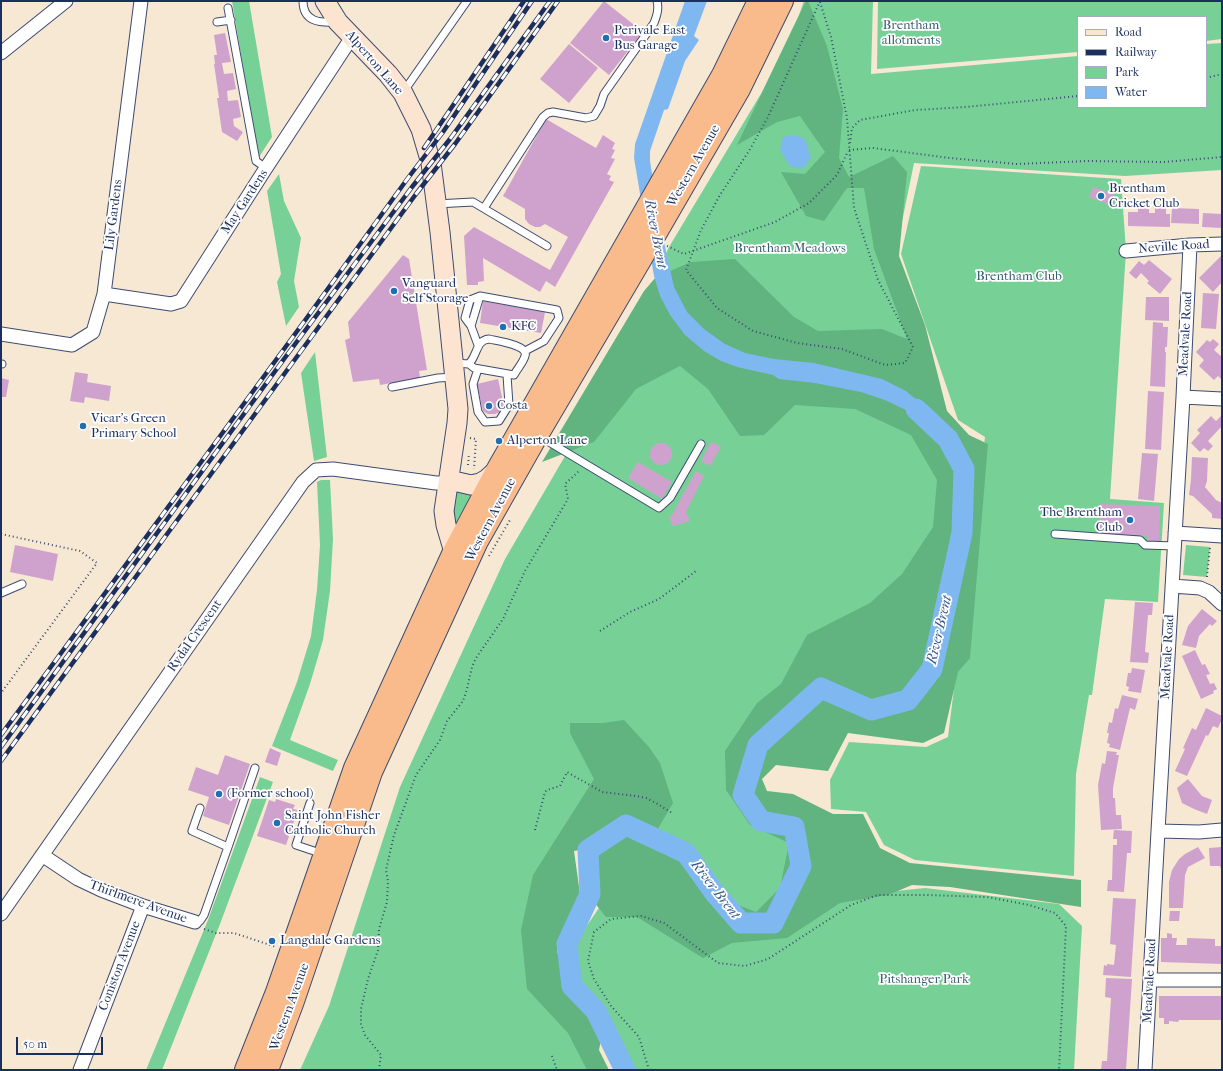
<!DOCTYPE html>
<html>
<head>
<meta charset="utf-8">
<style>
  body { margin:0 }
  #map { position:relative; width:1223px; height:1071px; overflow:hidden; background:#f7e8d3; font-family:"IM FELL French Canon",serif }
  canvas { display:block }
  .frame { position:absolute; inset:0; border:2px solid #1b2f5e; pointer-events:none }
  .legend { position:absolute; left:1077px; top:16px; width:130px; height:92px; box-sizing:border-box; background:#fff; border:1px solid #a4acbf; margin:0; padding:5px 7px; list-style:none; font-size:12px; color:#1b2f5e }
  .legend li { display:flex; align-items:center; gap:8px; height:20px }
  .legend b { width:20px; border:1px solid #a4acbf }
  .scale { position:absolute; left:16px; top:1037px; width:87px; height:18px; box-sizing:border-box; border:2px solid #1b2f5e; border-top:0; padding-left:5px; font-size:12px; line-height:14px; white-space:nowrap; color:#1b2f5e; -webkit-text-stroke:3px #fff; paint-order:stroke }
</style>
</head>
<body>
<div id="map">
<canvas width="1223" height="1071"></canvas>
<div class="frame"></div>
<ul class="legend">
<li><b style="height:5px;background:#fde4d1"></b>Road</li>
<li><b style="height:5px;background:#1b2f5e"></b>Railway</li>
<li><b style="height:11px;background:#77d197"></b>Park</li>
<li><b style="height:11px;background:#7fb8f0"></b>Water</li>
</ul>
<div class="scale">50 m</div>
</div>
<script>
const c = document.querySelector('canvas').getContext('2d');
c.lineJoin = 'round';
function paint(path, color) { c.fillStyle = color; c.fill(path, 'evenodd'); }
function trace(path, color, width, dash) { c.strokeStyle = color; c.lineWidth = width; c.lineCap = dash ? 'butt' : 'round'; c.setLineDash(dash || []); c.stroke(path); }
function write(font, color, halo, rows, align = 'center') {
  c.font = font + ' "IM FELL French Canon",serif'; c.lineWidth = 3.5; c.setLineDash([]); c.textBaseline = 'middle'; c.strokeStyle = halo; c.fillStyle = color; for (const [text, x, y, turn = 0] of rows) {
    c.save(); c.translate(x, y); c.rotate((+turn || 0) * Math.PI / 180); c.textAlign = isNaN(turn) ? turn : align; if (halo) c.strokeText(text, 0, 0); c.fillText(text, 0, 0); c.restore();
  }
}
paint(new Path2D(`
  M232 1H249L272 137 259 157 245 79Z
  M804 1H873L871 74 1078 56V107H1206V44L1222 43V170L1125 176 914 163 895 256 941 405 698 313 663 260 669 247 762 92 799 15Z
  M878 1H1221L1222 39 1206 41V17H1078V52L877 69Z
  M921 166 1121 179 1126 251 1110 499 1164 503 1158 602 1105 599 1092 695H1089L1076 774 1074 876 915 860 884 845 866 812 831 809 830 780 849 742 926 747 948 737 985 437 958 420 901 254Z
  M279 174 284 201 301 238 294 281 299 307 286 326 277 282 281 274 267 191Z
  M645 319 918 415 965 460 951 534 738 793 792 830 791 879 749 919 730 904 625 798 564 839 544 928 594 1070H300L329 1006 400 787 505 559Z
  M315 352 327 457 314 461 301 373Z
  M321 480H330L333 539 330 591 323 640 310 684 290 740 338 760 333 771 272 746 297 682 311 636 317 590 320 545 317 482Z
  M455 485 473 493 457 523 453 524Z
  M1186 545 1210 547 1207 577 1183 575Z
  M260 777 273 782 220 924 162 1070H146L208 920Z
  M925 888 1059 904 1082 926 1074 1070H629L601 1007 579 982 573 946 601 905 762 938 837 897Z`), '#77d197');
paint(new Path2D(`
  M806 1H808L827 46 843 109 839 158 849 177 893 156 907 172 899 256 925 325 947 411 969 435 988 444 970 658 958 672 944 733 923 743 848 733 828 771 776 765 762 779 767 791 793 794 833 814H863L880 848 910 863 1081 880V907L950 887 912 885 888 895 840 903 787 938 732 943 703 958 637 917H606L585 891 581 853 585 849 574 851 585 930 557 950 566 986 590 1008 602 1035 599 1050 609 1070H587L568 1033 527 989 521 930 533 875 594 779 570 733V723H603L624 720 649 747 660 763 673 803 656 832 654 833 681 847 736 904 756 912 780 888 789 843 750 825 726 790 725 751 757 703 781 684 807 635 870 603 902 574 933 527 937 480 911 435 855 409 795 405 764 435 740 436 708 389 680 366 636 389 594 442 542 462 644 291 656 277 691 262 735 259 794 317 818 331 882 329 907 339 874 249 864 188H847L824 221 806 216 781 172 805 174 825 152 800 116 777 122 737 145Z`), '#61b380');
paint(new Path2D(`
  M685 1H707L694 36 699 40 685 61 668 109 664 110 650 151V161L660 224 674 287 687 312 704 329 725 344 745 353 774 359 814 363 882 379 906 391 943 422 931 435 908 411 885 400 861 392 815 383 779 379 773 375 737 367 721 361 704 351 685 335 670 315 660 296 654 276 634 158 635 144Z
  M795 135 805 139 811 158 802 169 790 166 780 150 783 137Z`), '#7fb8f0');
trace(new Path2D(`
  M625 1070 596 1011 572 986 567 944 590 894 588 850 626 825 686 853 714 892 741 923H773L801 866 794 827 761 821 743 795 758 745 821 688 871 710 908 700 932 669 962 533 964 469 948 439 916 409`), '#7fb8f0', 21);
paint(new Path2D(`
  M604 1 643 32 609 75 570 43Z
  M225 33 231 62 222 63 224 74 233 73 236 89 227 91 228 101 238 100 241 117 233 119 234 126 243 132 237 141 222 132 217 98H219L214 64H215L214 55H217L214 35Z
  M569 44 598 68 569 103 540 79Z
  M546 119 596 148 603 135 615 143 612 149 615 150 611 158 615 159 607 174 611 176 609 180 614 182 555 287 546 281 540 292 483 258 484 281 478 282V285H467L464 236 474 227 550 270 568 237 545 224 540 227H535L529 224 525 219V209L503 196Z
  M1093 187 1114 194 1110 205 1089 197Z
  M1138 208 1149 209V213H1155V208H1166V214H1170V227L1128 226V212H1138Z
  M1172 208 1199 209V224L1171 223Z
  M1203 213 1222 214V228L1202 227Z
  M403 255 409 259 427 370 419 371 420 378 380 385 379 379 353 382 345 340 350 338 348 322Z
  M1222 255V282L1213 292 1199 278Z
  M1149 260 1172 279 1160 294 1147 283 1149 281 1141 273 1136 279 1129 273 1139 261 1144 265Z
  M1203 293 1219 294 1216 329 1201 328Z
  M1146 297H1169V321L1145 320Z
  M483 301 545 312 541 333 480 323Z
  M1153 322 1163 323V327H1168L1167 347H1165V352H1166L1165 387 1150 386Z
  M1213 339 1219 344 1214 350 1222 357V380L1218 376 1214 380 1199 366 1204 360 1196 352 1207 340 1210 342Z
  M75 372 88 374 87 382 111 386 109 401 85 397 84 403 70 401Z
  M1 378 9 380 6 397H2V401H1Z
  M498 379 504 406 500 412 495 414H488L483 411 477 384Z
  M1148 391 1164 392 1161 450 1145 449Z
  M1222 415V426L1208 441 1213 446 1208 451 1204 448 1200 452 1191 443 1200 433 1197 430 1211 416 1216 421Z
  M711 442 721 447 710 466 701 461Z
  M650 454a11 11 0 1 1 22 0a11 11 0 1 1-22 0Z
  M1142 453 1158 454 1154 501 1138 499Z
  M1192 457 1208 458 1207 481 1205 487 1216 500 1222 503V519L1212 518V514L1193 496 1189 495 1191 480Z
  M638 462 672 482 662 499 628 478Z
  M696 471 704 476 686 512 690 521 673 526 669 517 672 515Z
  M1100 504 1160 506 1159 541H1147V536L1099 534Z
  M15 545 58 554 53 581 10 572Z
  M1135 602 1153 603 1152 615H1148L1145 652 1149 653 1148 663 1130 662Z
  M1202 609 1217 621 1212 626 1210 624 1199 636 1196 648 1182 645 1188 626Z
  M1195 650 1202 665 1205 664 1210 674 1206 675 1210 684 1214 683 1217 689 1213 691 1214 693 1201 699 1182 656Z
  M1132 668 1145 670 1141 693 1128 691 1129 687 1126 686 1128 673H1131Z
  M1122 695 1138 699 1135 710 1130 708 1120 750 1109 747 1110 744 1107 743 1109 733H1107L1109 722 1112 723 1115 708 1118 709Z
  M1206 708 1222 716V719L1218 728 1213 726 1208 736 1206 735 1187 776 1175 771 1185 749 1183 748 1192 728 1196 730Z
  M270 748 281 753 277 766 265 762Z
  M1107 751 1117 752 1116 755H1119L1113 788V798H1115L1116 815H1121L1122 829 1101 830 1098 785 1102 763 1105 764Z
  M225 755 250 764 229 825 203 816 209 797 188 790 196 767 218 775Z
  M1188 779 1202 796 1212 800 1207 814 1194 809 1182 803 1177 788Z
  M276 799 295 805 293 809 298 810 286 845 257 836 269 800 275 802Z
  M1114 830 1132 831 1131 853H1127L1124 892 1107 891 1108 880H1112L1113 845H1117V839H1113Z
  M1198 847 1205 858 1188 867 1185 875 1183 908H1169V882L1172 870 1179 859 1185 854Z
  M1222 847V869H1221L1220 866H1210L1209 848Z
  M1113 898 1136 899 1131 977 1103 975 1104 965 1107 966V964L1114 965 1116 945 1110 944Z
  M1170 911H1180L1179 921H1169Z
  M1167 933 1172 934V938H1177L1176 945H1187V938L1215 939V946H1222V964L1161 962V938H1167Z
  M1106 978 1132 979 1126 1070H1101L1102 1061H1107L1111 998 1105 997Z
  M1159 996H1222V1020H1179L1178 1022 1169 1021V1024H1164V1018H1159Z`), '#cfa2ce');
const service = new Path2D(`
  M303 1C303 22 320 23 336 22
  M228 8 256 161 266 168
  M217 22 231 20
  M404 91 467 1
  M436 204 473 202 547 246
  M484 208 543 117 548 113 553 112 586 118 594 116 600 106 604 94 654 23C657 15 659 9 657 1
  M471 326 465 318 470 300 480 296
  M478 345 471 326 480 296 557 310 559 318 544 341 525 351
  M454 363 469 364 474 368 514 375C517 369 523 363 525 356 529 345 497 341 489 339 479 340 478 348 474 356 473 359 471 361 469 364
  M1 364H2
  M478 369 473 384 478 412 485 422 499 421 509 405 507 375
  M392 387 438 378 455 377
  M539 436 659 508 670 498 701 444
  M1055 534 1140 540 1145 545 1175 546
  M1 593 22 584
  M310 803 296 845 323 854
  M228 847 255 768
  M195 922 200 921 204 915 228 847 192 831 200 808`);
const minor = new Path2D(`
  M1 53 66 1
  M1126 251 1190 245 1222 244
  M104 294 171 304 181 301 266 168 352 37
  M1 334 72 345 93 332 104 294 141 1
  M1183 397 1222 399
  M1175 533 1222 536
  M1172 586 1200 588 1209 592 1222 604
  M1158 831 1199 832 1222 830
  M42 855 78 879 101 890 143 906 195 922
  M1 914 303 482 316 470 333 469 436 483H449
  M1150 980H1222
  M80 1070 143 906
  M1145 1070 1158 831 1183 397 1190 245`);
const secondary = new Path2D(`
  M325 1 338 22 388 74 403 93 421 129 431 163 440 232 458 409 457 423 444 511 446 525 454 552
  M449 483 458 482 471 485 480 483 487 479 498 469`);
const trunk = new Path2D(`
  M246 1070 277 992 355 768 454 552 498 469 723 75 759 1
  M267 1070 293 1001 371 772 477 541 537 435 643 255 739 89 782 1`);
trace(service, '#3c4b70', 9);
trace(minor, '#3c4b70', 15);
trace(secondary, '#3c4b70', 21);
trace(trunk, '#3c4b70', 24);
trace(new Path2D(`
  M820 2 831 37 847 118 854 208 878 280 913 347 905 363 885 365 842 349 797 343 753 331 717 308 686 270 701 230 720 195 749 151 768 117 820 1
  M1206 78 1222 74
  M850 143 852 128 860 120 915 110 966 107 1078 96
  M849 150 873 148 950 158 1017 164 1087 161 1164 162 1222 157
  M667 246 684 254 775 222 809 203 837 175 848 151
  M470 438 476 439 474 469
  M468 465 469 454
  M1 534 80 551 97 563 1 693
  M489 556 510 520
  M1207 577 1210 548
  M600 631 630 612 659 599 696 571
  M535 830 545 792 547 790 560 786 567 772 602 792 636 796 646 798 656 803 672 813
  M204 929 216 933H234L276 947
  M552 1056 557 1070
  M379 1070 381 1055 365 1035 361 1024V1009L368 979 378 950 379 929 387 902 388 881 386 870 394 835 416 775 440 740 447 721 463 701 467 689 472 667 476 658 503 619 525 571 568 499 565 484 579 471
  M649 1070 639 1037 611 1006 594 979 588 961 594 932 611 919 641 916 664 923 718 963 745 966 768 959 851 905 878 895H926L987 897 1029 905 1055 913 1066 926 1059 1070`), '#3c4b70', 2, [1, 3]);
trace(service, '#fff', 7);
trace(minor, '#fff', 13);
trace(secondary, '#fde4d1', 19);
trace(trunk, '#fabb8c', 22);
const rail = new Path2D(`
  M424 148 524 1
  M1 735 306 319 408 178 443 132 532 1
  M1 747 284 359 412 187 450 139 550 1
  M1 761 416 194 455 144 558 1`);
trace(rail, '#1b2f5e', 4.5);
trace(rail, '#fff', 3, [9]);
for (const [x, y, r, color] of [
  [606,38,4,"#1f6fb2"],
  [1101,196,4,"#1f6fb2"],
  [394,291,4,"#1f6fb2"],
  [503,327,4,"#1f6fb2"],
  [489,406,4,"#1f6fb2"],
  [83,426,4,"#1f6fb2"],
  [499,441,4,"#1f6fb2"],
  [1130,520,4,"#1f6fb2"],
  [219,794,4,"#1f6fb2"],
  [277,823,4,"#1f6fb2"],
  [272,941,4,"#1f6fb2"]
]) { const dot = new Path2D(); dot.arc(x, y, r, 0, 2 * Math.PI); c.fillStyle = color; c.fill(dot); trace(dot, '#fff', 1.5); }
write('13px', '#37606f', '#fff', [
  ["Brentham",911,26],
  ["allotments",911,41],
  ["Brentham Meadows",790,249],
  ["Brentham Club",1019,277],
  ["Pitshanger Park",924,980]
]);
write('13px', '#1b2f5e', '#fff', [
  ["Perivale East",614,31],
  ["Bus Garage",614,46],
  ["Brentham",1109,189],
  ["Cricket Club",1109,204],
  ["Vanguard",402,284],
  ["Self Storage",402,299],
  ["KFC",511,327],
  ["Costa",497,406],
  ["Vicar's Green",91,419],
  ["Primary School",91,434],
  ["Alperton Lane",507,441],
  ["The Brentham",1122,513,"right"],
  ["Club",1122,528,"right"],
  ["(Former school)",227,794],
  ["Saint John Fisher",285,816],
  ["Catholic Church",285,831],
  ["Langdale Gardens",280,941]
], 'left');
write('13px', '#1b2f5e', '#fff', [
  ["Alperton Lane",374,63,49],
  ["Western Avenue",694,166,-60],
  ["May Gardens",245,202,-57],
  ["Lily Gardens",114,215,-83],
  ["Neville Road",1174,247,-4],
  ["Meadvale Road",1186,334,-87],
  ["Western Avenue",491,520,-62],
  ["Rydal Crescent",195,636,-55],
  ["Meadvale Road",1168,657,-87],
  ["Thirlmere Avenue",138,902,20],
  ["Coniston Avenue",120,966,-69],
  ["Meadvale Road",1150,981,-87],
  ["Western Avenue",290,1007,-70]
]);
write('italic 14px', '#39588a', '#fff', [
  ["River Brent",655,234,79],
  ["River Brent",940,630,-77],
  ["River Brent",715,890,52]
]);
</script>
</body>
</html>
